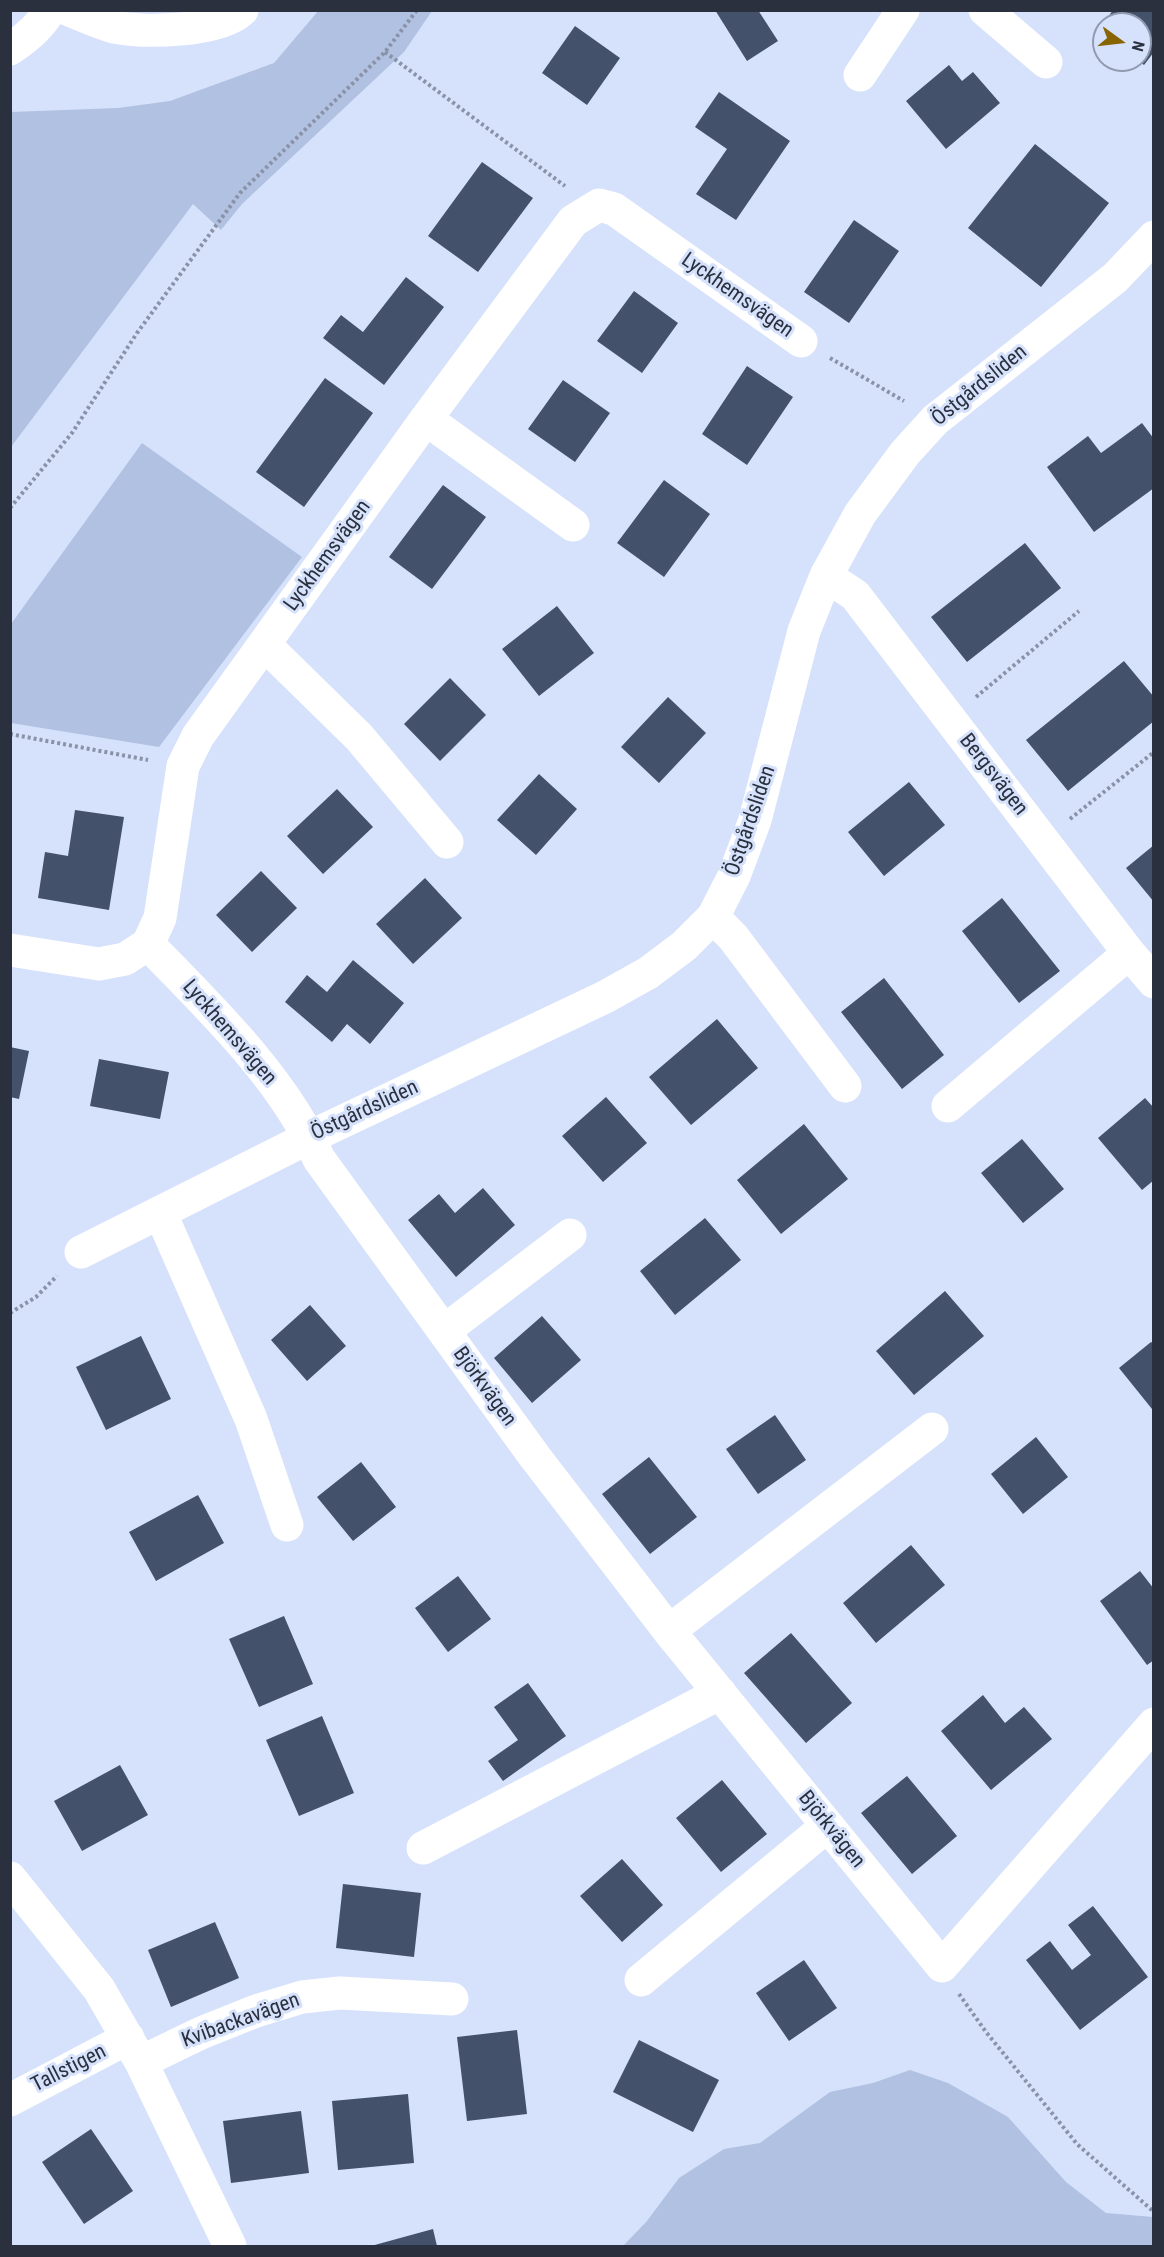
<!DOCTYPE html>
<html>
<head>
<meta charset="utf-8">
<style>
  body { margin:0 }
  #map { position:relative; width:1164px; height:2257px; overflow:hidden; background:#d6e2fc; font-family:"Roboto Condensed",sans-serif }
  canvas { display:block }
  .frame { position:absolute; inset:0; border:12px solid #2a303d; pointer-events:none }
  .north { position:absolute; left:1092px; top:12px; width:60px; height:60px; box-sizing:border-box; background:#d6e2fc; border:2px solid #919bb0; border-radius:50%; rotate:105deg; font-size:16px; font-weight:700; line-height:24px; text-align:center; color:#2a303d }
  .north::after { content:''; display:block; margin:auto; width:21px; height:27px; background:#886501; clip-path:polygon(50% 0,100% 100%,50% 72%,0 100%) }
</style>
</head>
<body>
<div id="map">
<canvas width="1164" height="2257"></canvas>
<div class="frame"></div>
<div class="north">N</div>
</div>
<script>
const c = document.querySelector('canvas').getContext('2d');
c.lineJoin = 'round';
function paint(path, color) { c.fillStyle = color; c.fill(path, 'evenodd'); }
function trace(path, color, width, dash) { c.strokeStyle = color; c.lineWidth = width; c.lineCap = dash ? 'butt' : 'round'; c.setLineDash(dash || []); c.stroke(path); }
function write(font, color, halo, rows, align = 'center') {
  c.font = font + ' "Roboto Condensed",sans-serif'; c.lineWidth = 6; c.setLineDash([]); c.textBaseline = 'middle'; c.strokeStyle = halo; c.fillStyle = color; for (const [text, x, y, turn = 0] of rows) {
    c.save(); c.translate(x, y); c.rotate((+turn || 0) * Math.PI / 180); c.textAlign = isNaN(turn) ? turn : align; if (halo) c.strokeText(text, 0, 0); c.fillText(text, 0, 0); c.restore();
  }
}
paint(new Path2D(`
  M319 10 432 11 404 52 242 204 221 230 193 204 11 447V112L118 108 170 101 274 63Z
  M142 443 302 557 159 747 11 723V624Z
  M910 2070 948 2083 1008 2117 1066 2182 1106 2213 1153 2217V2246H623L647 2221 679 2178 724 2149 760 2143 830 2092 873 2083Z`), '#b1c1e1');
paint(new Path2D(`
  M715 10H758L778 41 747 61Z
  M1113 10H1154V52L1144 65 1138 60H1140V24H1104V34L1099 30Z
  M575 26 620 58 587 105 542 73Z
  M949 65 962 81 973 72 1000 103 946 149 906 101Z
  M719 92 790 141 736 220 696 194 727 149 695 127Z
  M1035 144 1109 203 1041 287 968 228Z
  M482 162 533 198 478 272 428 236Z
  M854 220 899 251 849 323 804 292Z
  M406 277 444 307 384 385 323 338 341 315 363 332Z
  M634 291 678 323 642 373 597 341Z
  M747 366 793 397 747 465 702 434Z
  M325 378 373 413 304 507 256 472Z
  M563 380 610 413 575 462 528 429Z
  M1142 423 1154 439V488L1094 532 1047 467 1088 436 1101 453Z
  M664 480 710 514 664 577 617 543Z
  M443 485 486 517 432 589 389 557Z
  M1025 543 1061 588 967 662 931 617Z
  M557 606 594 653 539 696 502 649Z
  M1124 661 1154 697V721L1068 791 1026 740Z
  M450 678 486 715 440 761 404 724Z
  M668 697 706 733 659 783 621 747Z
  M539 774 577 809 536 855 497 820Z
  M909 782 945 825 884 876 848 832Z
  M337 789 373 827 323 874 287 836Z
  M75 810 124 817 109 910 38 898 45 852 68 856Z
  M1154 845V902L1126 868Z
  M261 871 297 908 252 952 216 915Z
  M425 878 462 918 413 964 376 924Z
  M1002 898 1060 971 1019 1003 962 931Z
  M353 960 404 1003 370 1044 347 1024 332 1042 285 1002 307 975 327 992Z
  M884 978 944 1055 902 1089 841 1012Z
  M717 1019 758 1068 691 1125 649 1077Z
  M10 1047 29 1051 19 1099 10 1097Z
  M99 1059 169 1072 160 1119 90 1106Z
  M606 1097 647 1143 603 1182 562 1136Z
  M1145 1098 1154 1108V1180L1142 1190 1098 1138Z
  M804 1124 848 1179 781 1234 737 1180Z
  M1022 1139 1064 1189 1023 1223 981 1173Z
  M483 1188 515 1225 456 1277 408 1220 439 1194 455 1213Z
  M705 1218 741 1260 675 1315 640 1271Z
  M945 1291 984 1336 914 1395 876 1351Z
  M310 1305 346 1346 307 1381 271 1340Z
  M542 1316 581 1360 532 1403 494 1358Z
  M141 1336 171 1399 106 1430 76 1367Z
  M1151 1342 1154 1344 1152 1409 1119 1368Z
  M775 1415 806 1460 758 1494 726 1449Z
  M1036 1437 1068 1477 1023 1514 991 1474Z
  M649 1457 697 1517 650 1554 602 1494Z
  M361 1462 396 1507 353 1541 317 1497Z
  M198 1495 224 1543 156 1581 129 1532Z
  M911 1545 945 1585 876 1643 843 1603Z
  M1140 1571 1154 1589V1660L1147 1665 1100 1601Z
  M458 1576 491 1619 448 1652 415 1608Z
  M284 1616 313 1684 259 1707 229 1639Z
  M791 1633 852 1703 806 1743 744 1673Z
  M528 1683 566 1736 503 1781 488 1761 518 1740 494 1707Z
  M983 1695 1005 1723 1024 1707 1052 1739 991 1790 941 1731Z
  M322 1716 354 1793 299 1816 266 1740Z
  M120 1765 148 1815 82 1851 54 1801Z
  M907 1776 957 1836 912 1874 861 1813Z
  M722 1780 767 1834 721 1872 676 1818Z
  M622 1859 663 1905 622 1942 580 1896Z
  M343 1884 421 1893 414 1957 336 1948Z
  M1093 1906 1148 1977 1080 2030 1026 1960 1050 1941 1072 1970 1091 1955 1068 1925Z
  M215 1922 239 1978 171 2007 148 1950Z
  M804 1960 837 2008 789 2041 756 1993Z
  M517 2030 527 2114 467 2121 457 2037Z
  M639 2040 719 2080 693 2132 613 2092Z
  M408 2094 414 2163 338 2170 332 2101Z
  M301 2111 309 2173 231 2183 223 2121Z
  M91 2129 133 2191 84 2224 42 2162Z
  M433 2229 437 2246H371Z`), '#44516b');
trace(new Path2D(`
  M385 52 565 186
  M830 358 904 401
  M10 508 72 433 137 333 240 193 385 52 417 10
  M976 697 1079 611
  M10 734 148 760
  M1070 819 1154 752
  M10 1313 36 1297 57 1276
  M959 1994 986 2032 1077 2144 1154 2212`), '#8992a7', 4, [3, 3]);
trace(new Path2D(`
  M69 10C84 16 99 23 114 27 144 33 219 32 242 10
  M985 10 1046 62
  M10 49C27 38 40 27 50 10
  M860 75 903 10
  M801 341 614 209 599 205 573 221 426 419 198 736 183 766 160 918 148 944C209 1007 284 1078 319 1159L535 1457 669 1631 942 1966 1154 1724
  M426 419 573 525
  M826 576 855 595 1129 953 1154 982
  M264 644 359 737 447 842
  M713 917 733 937 845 1086
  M10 950 99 964 125 959 148 944
  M948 1106 1129 953
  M160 1212 251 1419 287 1525
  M81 1252 310 1137 605 997 648 973 684 946 713 917 734 876 755 820 804 631 826 576 860 514 905 453 935 420 1115 278 1154 237
  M444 1331 570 1235
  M669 1631 932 1429
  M423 1848 720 1693
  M10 1878 99 1989 141 2062 230 2246
  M641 1980 827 1826
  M141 2062 201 2033 256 2011 302 1997 340 1993 452 1999
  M10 2100 128 2038`), '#fff', 33);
write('21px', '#2a303d', '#d6e2fc', [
  ["Lyckhemsvägen",737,296,35],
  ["Östgårdsliden",980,386,-39],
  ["Lyckhemsvägen",328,556,-54],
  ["Bergsvägen",993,775,52],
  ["Östgårdsliden",751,821,-71],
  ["Lyckhemsvägen",229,1033,49],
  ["Östgårdsliden",365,1111,-25],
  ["Björkvägen",484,1387,54],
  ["Björkvägen",831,1830,51],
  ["Kvibackavägen",241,2021,-20],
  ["Tallstigen",69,2069,-27]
]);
</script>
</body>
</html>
